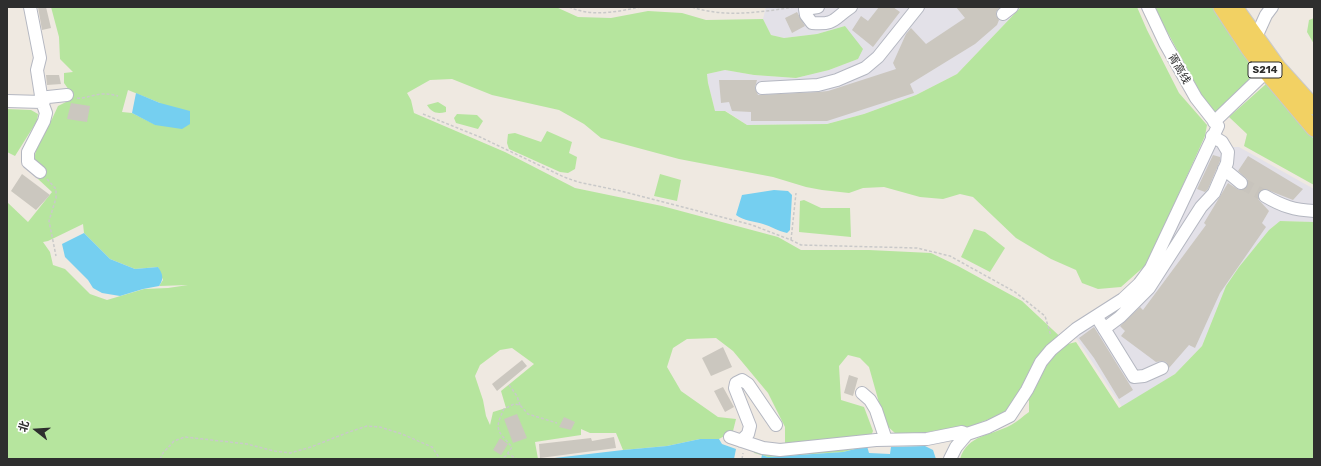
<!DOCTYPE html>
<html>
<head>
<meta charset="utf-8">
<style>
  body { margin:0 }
  #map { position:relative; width:1321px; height:466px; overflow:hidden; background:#efe9e1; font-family:Rubik,"Noto Sans SC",sans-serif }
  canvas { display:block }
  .frame { position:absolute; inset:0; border:8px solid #2e2e2e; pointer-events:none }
  .north { position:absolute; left:16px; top:410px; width:40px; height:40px; -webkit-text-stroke:3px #fff; paint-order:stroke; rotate:287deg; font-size:11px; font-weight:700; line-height:16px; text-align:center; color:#2e2e2e }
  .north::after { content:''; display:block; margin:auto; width:14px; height:18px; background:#2e2e2e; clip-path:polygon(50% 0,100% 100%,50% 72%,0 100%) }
</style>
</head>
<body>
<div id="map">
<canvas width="1321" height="466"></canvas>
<div class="frame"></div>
<div class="north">北</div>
</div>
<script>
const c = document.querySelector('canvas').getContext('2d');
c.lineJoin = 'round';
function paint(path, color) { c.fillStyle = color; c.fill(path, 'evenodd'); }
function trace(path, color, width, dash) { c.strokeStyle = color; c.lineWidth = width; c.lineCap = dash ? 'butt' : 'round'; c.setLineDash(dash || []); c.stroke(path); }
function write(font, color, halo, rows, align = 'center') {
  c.font = font + ' Rubik,"Noto Sans SC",sans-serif'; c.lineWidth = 4; c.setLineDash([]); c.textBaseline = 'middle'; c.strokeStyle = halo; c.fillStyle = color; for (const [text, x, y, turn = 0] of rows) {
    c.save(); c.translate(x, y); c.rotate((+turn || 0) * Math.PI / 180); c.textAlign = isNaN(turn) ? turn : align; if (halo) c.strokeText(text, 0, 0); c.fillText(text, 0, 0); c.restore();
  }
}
paint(new Path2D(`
  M766 7H1021L957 74 916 95 864 114 827 124 747 125 726 111H715L708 83 707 74 725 70 754 75 796 78 829 70 858 59 845 26 817 34 784 38 771 35 763 19Z
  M1213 147H1239L1314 189V222L1280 221 1269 230 1239 267 1226 286 1202 346 1175 374 1122 407 1075 336 1129 300Z`), '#e3e1e8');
paint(new Path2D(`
  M51 7H556L578 17 611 18 648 11 682 13 706 20 763 19 771 35 784 38 817 34 845 26 863 49 858 59 829 70 796 78 754 75 725 70 707 74 708 83 715 111H725L747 125 827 124 864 114 916 95 957 74 1021 7H1137L1147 30 1179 93 1207 125 1205 136 1158 240 1156 256 1121 287 1098 289 1082 283 1076 270 1051 259 1016 238 973 197 960 194 943 199 920 197 884 187 863 188 849 193 822 190 806 187 773 177 679 159 601 138 584 124 559 110 492 95 452 79 430 80 407 93 411 100 414 113 505 152 575 188 662 206 778 237 801 250H869L931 253 958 266 1022 301 1068 344 1076 342 1119 408 1175 374 1202 346 1226 286 1239 267 1269 230 1280 221 1314 222V459H960C968 434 991 436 1011 425 1017 422 1023 416 1029 412V400L1011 411 963 429 932 431 919 436 896 434 885 424 869 367 860 358 848 355 839 366 841 400 864 407 873 431 867 446 843 452 768 457 754 453 752 443H785V427L768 393 733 351 716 338 687 339 673 348 667 367 681 391 718 417 736 419 733 431 719 439H700L667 446 623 450 616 433H590L581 429V435L535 442 538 459H7V202L28 222 52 192 38 179 44 170 34 160 37 145 52 119 58 106 66 102 69 90 64 83V73L73 72 60 59 59 37ZM128 90 160 103 156 125 132 113 122 112ZM83 224 84 233 110 259 135 269 158 267 163 280 159 286 188 285 168 288 144 289 107 300 90 294 65 269 53 265 50 252 43 242 48 241ZM512 348 534 364 501 391 506 408 493 412 490 425 486 416 483 400 475 376 480 365 500 350Z
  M1155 7H1213L1258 68 1257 74 1219 111H1213L1207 105 1163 24Z
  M1314 18V44L1307 32 1309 20Z
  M1266 84 1314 139V185L1244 146 1247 134 1229 117Z
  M438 102 446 107V112C437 114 432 113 427 105Z
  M7 109 31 110 38 114 37 121 15 156 7 152Z
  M457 114 477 115 483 121 478 129 456 123 454 118Z
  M547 131 572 142 569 153 577 157 575 169 568 173 560 172 509 149 507 143 508 134 515 133 541 142Z
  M660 174 681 180 677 201 654 196Z
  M804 200 821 208H850L851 237 799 232 800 201Z
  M974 229 985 232 1005 248 990 272 961 257Z`), '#b6e59e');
paint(new Path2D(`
  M136 93 160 103 190 111V124L182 129 155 125 132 113Z
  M774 190 788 191 792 195 790 230 787 233C777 231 771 226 763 224 754 221 744 221 736 215L742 195Z
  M84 233 110 259 135 269 158 267C163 274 164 279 159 286L143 289 120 296 102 293 93 288 88 280 65 257 62 244Z
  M700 439H719L722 444 736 449 734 459H546L623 450 667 446Z
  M867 446 869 453 890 454 891 447 925 446 933 450 936 459H761L762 455 768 457 843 452Z`), '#75cff0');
paint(new Path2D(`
  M38 7H46L51 28 42 30Z
  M879 7H893L900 12 873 47 852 30 861 16 868 21Z
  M956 7H1000L996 12V15L999 20 997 25 975 44 910 84 914 93 827 121H751V112L732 111 729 102 721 103 719 80H757L755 88 758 95 818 92 828 91 896 69 893 63 906 34 911 28 926 44 965 18Z
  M797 12 805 26 792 33 785 18Z
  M46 75H59L61 84 47 85Z
  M71 103 90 106 87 122 67 119Z
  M1213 155 1220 157V161L1208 189 1205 192 1197 189Z
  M1248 156 1303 189 1293 200 1265 189 1259 192 1258 199 1269 211 1262 223 1266 227 1220 293 1195 348 1189 345 1169 368 1166 362 1162 361 1156 362 1121 336 1125 331 1120 326 1140 307 1143 310 1206 225 1204 223 1228 183 1239 190H1244L1247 187 1248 180 1238 171Z
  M22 174 50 195 36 210 11 191Z
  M1094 327 1133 390 1119 399 1094 358 1079 338Z
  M723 347 732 367 711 376 702 358Z
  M522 360 527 366 497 391 492 384Z
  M849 375 858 378 853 396 844 393Z
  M723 387 734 407 725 412 714 391Z
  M517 414 527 438 513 443 504 419Z
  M564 417 575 422 571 430 559 427Z
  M614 437 616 448 540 458 539 444 591 438 592 441Z
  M500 438 508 444 501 455 493 450Z`), '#cbc7bf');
trace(new Path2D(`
  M1241 183 1265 196`), '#c8c4bd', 12, [12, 6]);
const minor = new Path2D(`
  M30 7 40 58 37 70 42 102 46 113 44 121 28 152V162L40 172
  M818 7 805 9 806 15 812 23C836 25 833 19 851 7
  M1003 14 1012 7
  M1256 37 1266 15 1272 7
  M762 88 818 85 837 80 865 68 878 57 918 7
  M7 101 42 102 48 97 67 95
  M1214 122 1266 72
  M1224 169 1241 183
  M1265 196C1282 206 1294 210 1314 211
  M1100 322 1134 377 1144 376 1162 368
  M1104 329 1120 317 1149 288 1201 207 1214 193 1227 163 1228 152 1222 142 1212 136
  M862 393 870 400 876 410 886 440
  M730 437 763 448 780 450 876 440 927 439 962 432 967 434
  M741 441 748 434 750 426 735 388 736 383 742 380 748 384 776 425
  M950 459 956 447 967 434 988 427 1010 416 1027 390 1041 362 1051 350 1076 329 1123 299 1139 284 1151 268 1218 126 1196 98 1165 43 1148 7`);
const major = new Path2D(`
  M1221 7 1248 48 1266 72 1314 129
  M1235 7 1278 67 1314 107`);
trace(minor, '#b4b7c1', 14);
trace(major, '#c9c9c9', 17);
trace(new Path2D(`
  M569 7C591 17 617 12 640 7
  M692 7C725 18 761 12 795 7
  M77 98C84 99 89 96 96 95 103 93 110 94 118 96
  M423 114 480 137 564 177 578 182 621 191 752 225 791 240 801 245 917 248 950 256 1015 292 1045 316 1051 336
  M47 179 56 189V198L49 221 56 256
  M791 240 796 193
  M509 385 517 396 520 405
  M507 453 517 459
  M160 459 163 453 174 441 185 437 247 444 274 451 290 453 311 447 349 432 367 426 380 427 402 434 432 447 440 459
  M499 459 506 456 512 447C497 430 494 430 504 409L514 404 520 405 528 414 557 423
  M742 459 743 453`), '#c9c9c9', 1.5, [3, 2]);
trace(minor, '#fff', 12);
trace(major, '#f2d163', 15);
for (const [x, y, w] of [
  [1265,70,34]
]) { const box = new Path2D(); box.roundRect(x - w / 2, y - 8, w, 16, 3); c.fillStyle = '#fff'; c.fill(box); trace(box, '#2e2e2e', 1); }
write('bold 10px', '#2e2e2e', null, [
  ["S214",1265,70]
]);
write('11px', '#2e2e2e', '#fff', [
  ["胥高线",1179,69,60]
]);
</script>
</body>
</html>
